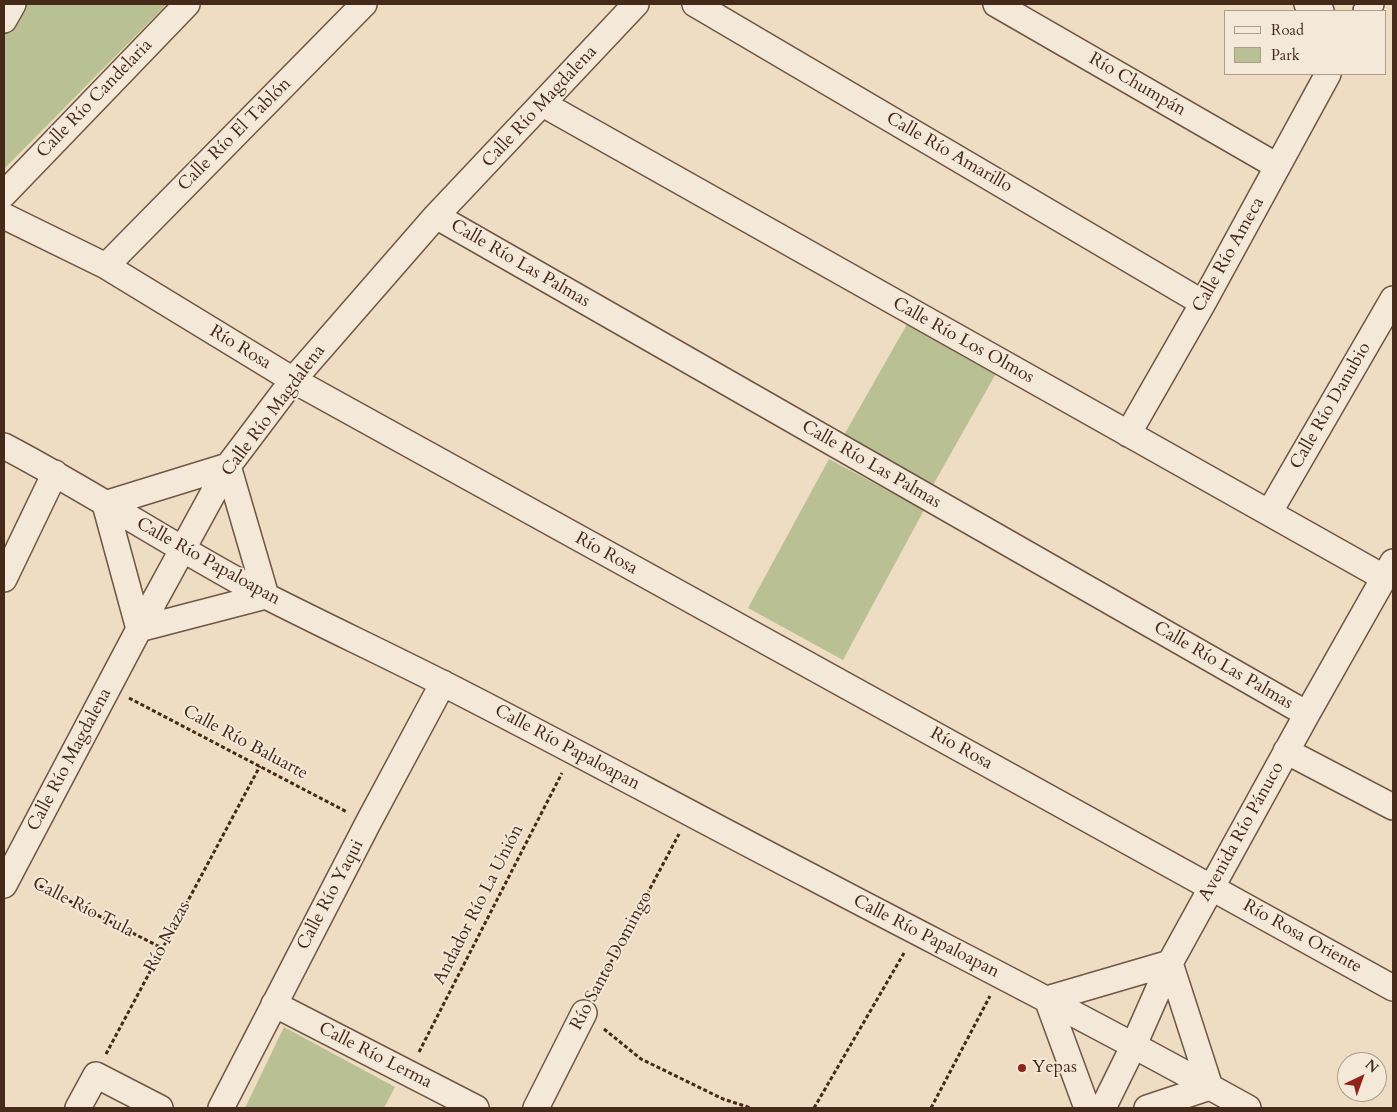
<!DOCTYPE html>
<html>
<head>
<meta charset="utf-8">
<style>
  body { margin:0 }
  #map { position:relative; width:1397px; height:1112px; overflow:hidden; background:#eedcc3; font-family:Cardo,serif }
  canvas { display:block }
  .frame { position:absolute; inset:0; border:5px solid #462a19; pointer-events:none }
  .legend { position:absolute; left:1224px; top:10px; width:162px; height:65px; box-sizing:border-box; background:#f4e8d8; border:1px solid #ae9c8c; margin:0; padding:6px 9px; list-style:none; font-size:15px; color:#462a19 }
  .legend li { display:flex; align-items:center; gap:10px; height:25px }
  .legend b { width:25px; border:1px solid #ae9c8c }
  .north { position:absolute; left:1337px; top:1052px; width:50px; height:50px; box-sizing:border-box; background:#f4e8d8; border:1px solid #ae9c8c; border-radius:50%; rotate:42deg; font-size:14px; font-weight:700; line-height:20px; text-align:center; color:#462a19 }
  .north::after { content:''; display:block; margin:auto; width:18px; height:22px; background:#8f2418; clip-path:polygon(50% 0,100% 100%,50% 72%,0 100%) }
</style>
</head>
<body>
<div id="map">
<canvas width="1397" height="1112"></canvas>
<div class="frame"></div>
<ul class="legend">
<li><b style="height:6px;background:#f4e8d8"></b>Road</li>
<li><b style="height:14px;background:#b9c094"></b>Park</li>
</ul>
<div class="north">N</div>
</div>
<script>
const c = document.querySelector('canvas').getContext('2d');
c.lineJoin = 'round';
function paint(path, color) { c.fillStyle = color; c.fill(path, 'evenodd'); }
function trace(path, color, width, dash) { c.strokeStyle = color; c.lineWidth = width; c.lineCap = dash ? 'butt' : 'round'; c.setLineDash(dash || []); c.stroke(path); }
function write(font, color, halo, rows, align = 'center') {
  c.font = font + ' Cardo,serif'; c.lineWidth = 4; c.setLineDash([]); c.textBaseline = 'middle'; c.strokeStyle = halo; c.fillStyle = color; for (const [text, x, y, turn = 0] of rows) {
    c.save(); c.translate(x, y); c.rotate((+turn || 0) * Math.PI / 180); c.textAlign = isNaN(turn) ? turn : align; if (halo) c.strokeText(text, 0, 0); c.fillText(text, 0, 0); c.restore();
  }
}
paint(new Path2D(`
  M4 4H167L4 169Z
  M910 319 998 370 933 485 844 435Z
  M829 459 924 510 843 660 748 608Z
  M284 1027 395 1087 384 1108H245Z`), '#b9c094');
const minor = new Path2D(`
  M695 4 1203 303
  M996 4 1277 166
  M1307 4 1321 11
  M1366 11 1371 4
  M4 20 13 4
  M543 104 1383 577
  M4 194 187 4
  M4 216 106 266 293 380 1393 988
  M436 216 1307 714
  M106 266 364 4
  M1128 434 1203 303 1328 74
  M4 446C94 493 178 550 268 597 327 627 387 655 446 685 568 747 688 813 810 876 956 953 1104 1027 1248 1108
  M228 466 266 596 139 629 105 504Z
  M1269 513 1393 299
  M4 579 55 473
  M1286 751 1393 807
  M4 885 139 629 228 466 293 380 436 216 636 4
  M274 1004 476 1108
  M78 1108 96 1075 160 1108
  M221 1108 368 823 443 683
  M536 1108 584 1013
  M1087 1108 1047 999 1170 963 1210 1087 1147 1108
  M1103 1108 1133 1047 1170 963 1307 714 1393 562`);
trace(minor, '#705644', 28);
trace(new Path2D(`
  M129 698 347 812
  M34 883 162 948
  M595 992 679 834
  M604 1029 641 1059 723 1099 751 1108
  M419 1052 562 773
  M106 1054 260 766
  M814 1108 904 953
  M931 1108 990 996`), '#462a19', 3, [4, 2.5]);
trace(minor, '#f4e8d8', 25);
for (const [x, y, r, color] of [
  [1022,1068,5,"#8f2418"]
]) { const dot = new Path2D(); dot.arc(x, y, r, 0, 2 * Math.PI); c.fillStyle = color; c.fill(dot); trace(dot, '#f4e8d8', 2); }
write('18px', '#462a19', '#f4e8d8', [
  ["Río Chumpán",1137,85,30],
  ["Calle Río Candelaria",95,99,-46],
  ["Calle Río Magdalena",540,107,-47],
  ["Calle Río El Tablón",235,135,-45],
  ["Calle Río Amarillo",949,153,30],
  ["Calle Río Ameca",1229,255,-61],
  ["Calle Río Las Palmas",520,264,30],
  ["Calle Río Los Olmos",963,341,29],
  ["Río Rosa",240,348,31],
  ["Calle Río Danubio",1331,406,-60],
  ["Calle Río Magdalena",274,411,-53],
  ["Calle Río Las Palmas",871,465,30],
  ["Río Rosa",606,554,29],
  ["Calle Río Papaloapan",208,562,29],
  ["Calle Río Las Palmas",1223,666,30],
  ["Calle Río Baluarte",245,743,28],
  ["Calle Río Papaloapan",567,748,28],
  ["Río Rosa",961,749,29],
  ["Calle Río Magdalena",70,760,-62],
  ["Avenida Río Pánuco",1242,832,-61],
  ["Calle Río Yaqui",331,895,-62],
  ["Andador Río La Unión",479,905,-63],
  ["Calle Río Tula",83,908,27],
  ["Río Nazas",168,937,-62],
  ["Calle Río Papaloapan",926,937,27],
  ["Río Rosa Oriente",1302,937,29],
  ["Río Santo Domingo",612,961,-62],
  ["Calle Río Lerma",375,1056,27]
]);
write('18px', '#462a19', '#f4e8d8', [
  ["Yepas",1032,1068]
], 'left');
</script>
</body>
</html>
